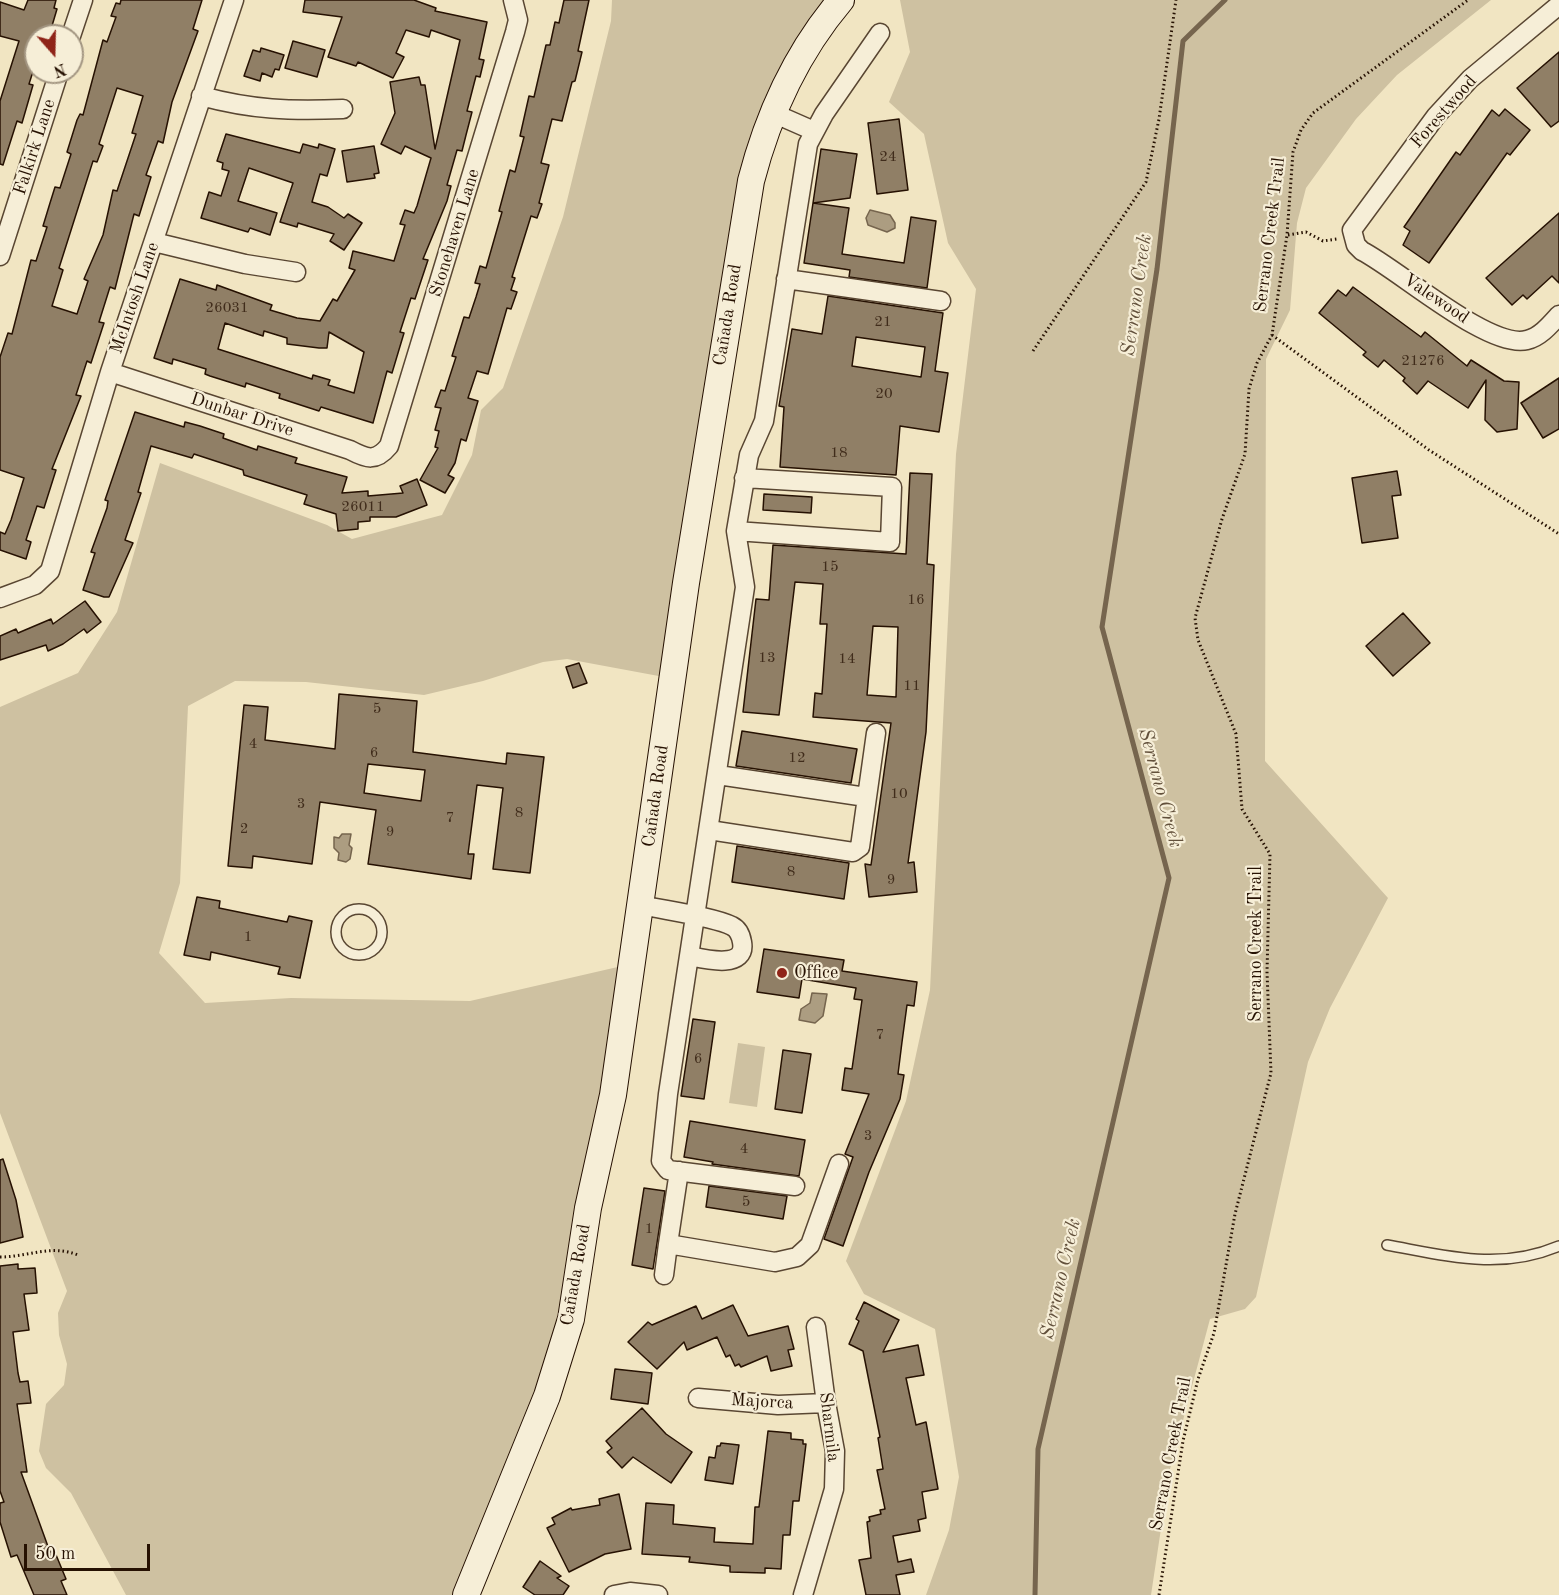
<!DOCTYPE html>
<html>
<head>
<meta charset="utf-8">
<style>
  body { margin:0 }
  #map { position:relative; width:1559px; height:1595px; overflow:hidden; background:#f1e5c2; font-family:"Old Standard TT",serif }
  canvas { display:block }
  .north { position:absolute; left:24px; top:24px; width:60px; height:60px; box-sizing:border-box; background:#f6eed7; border:2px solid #a39682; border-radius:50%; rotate:160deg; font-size:16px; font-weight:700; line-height:24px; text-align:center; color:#261102 }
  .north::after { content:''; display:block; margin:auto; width:21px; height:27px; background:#8f2418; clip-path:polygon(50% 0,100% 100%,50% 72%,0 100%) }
  .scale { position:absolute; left:24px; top:1544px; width:126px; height:27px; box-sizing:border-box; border:3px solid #261102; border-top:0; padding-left:8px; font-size:18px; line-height:21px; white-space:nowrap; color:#261102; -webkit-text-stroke:4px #f6eed7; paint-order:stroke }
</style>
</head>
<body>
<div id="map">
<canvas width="1559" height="1595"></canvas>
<div class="north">N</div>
<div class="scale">50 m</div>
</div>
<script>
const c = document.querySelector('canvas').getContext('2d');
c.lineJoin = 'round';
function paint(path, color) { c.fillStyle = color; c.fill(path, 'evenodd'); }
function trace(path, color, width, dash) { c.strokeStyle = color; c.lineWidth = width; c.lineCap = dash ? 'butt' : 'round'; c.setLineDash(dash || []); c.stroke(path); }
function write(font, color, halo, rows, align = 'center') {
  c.font = font + ' "Old Standard TT",serif'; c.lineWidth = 4.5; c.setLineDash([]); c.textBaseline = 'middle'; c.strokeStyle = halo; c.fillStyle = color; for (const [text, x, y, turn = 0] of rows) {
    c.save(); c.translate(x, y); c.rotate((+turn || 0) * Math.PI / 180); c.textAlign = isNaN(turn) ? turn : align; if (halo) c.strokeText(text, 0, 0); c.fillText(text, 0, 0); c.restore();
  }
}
paint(new Path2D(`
  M612 0H829L737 188 698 428 664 677 567 659 543 662 483 681 424 695 306 682 235 681 188 706 180 883 159 953 205 1003 291 998 470 1001 622 966 611 1051 556 1333 541 1381 452 1595H126L71 1493 46 1468 39 1451 46 1404 64 1385 67 1364 59 1335 58 1313 67 1291 0 1113V707L78 673 117 612 160 463 327 525 352 539 442 515 472 455 481 410 503 388 563 217 611 21Z
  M900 0H1491L1397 75 1356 119 1306 188 1297 223 1290 310 1266 359 1265 761 1388 898 1330 1008 1308 1062 1256 1297 1245 1309 1210 1319 1170 1469 1151 1595H926L949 1530 959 1477 935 1329 864 1294 846 1261 906 1101 930 990 956 454 976 289 948 243 924 134 889 102 910 52Z
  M738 1043 765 1047 757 1107 729 1103Z`), '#cec1a1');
const water = new Path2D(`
  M870 210 890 215 895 223V228L887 232 868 225 866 218Z
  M342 834H351L349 845 352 848 350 859 346 862 338 860 339 853 334 848V837L339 838Z
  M812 993 827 994 823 1016 815 1023 799 1020 801 1009 810 1003Z`);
paint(water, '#ac9d81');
trace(water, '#76654e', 1.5);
trace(new Path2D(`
  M1035 1595 1038 1449 1169 878 1102 627 1157 269 1183 41 1225 0`), '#76654e', 5);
const building = new Path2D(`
  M28 0H56L54 8 57 9 49 36H36V62L29 84 33 85 22 123 17 121 3 165 0 164V101L19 41 0 36V2L24 10Z
  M121 0H202L193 29 198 31 172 102 163 143 158 141 146 175 151 177 139 216 134 214 115 289 110 287 99 322 104 323 91 363 87 361 76 395 81 396 52 469 56 470 44 508 37 506 26 540 31 542 26 559 0 550V532L5 534 11 520 24 478 0 470V357L8 333 12 334 31 260 36 261 47 227 43 226 50 203 55 187 60 188 71 154 67 152 77 120 80 114 83 115 103 40 107 42 116 17 111 16 116 3 120 4ZM117 88 143 96 132 133 136 134 117 191 113 190 103 235 84 279 88 281 77 314 52 306 63 270 59 268 93 161 97 162 103 146 99 144Z
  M305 0H414L436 8 435 11 487 22 479 59 484 60 480 77 476 76 467 111 472 112 466 135 462 151 457 150 447 185 451 186 447 201 423 259 428 260 415 299 411 298 400 332 404 333 392 373 387 371 373 423 321 407 319 411 279 398 280 394 246 383 245 387 210 376 205 374 206 369 173 359 172 364 154 358 180 279 216 290 217 285 272 305 270 310 297 318 320 321 333 299 337 301 355 270 349 268 353 251 394 261 405 225 400 224 405 210 414 213 417 206 431 158 405 146 401 154 381 144 395 113 390 82 419 77 421 85H425L435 149 460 40 431 30 429 37 406 30 396 53 404 57 393 78 358 62 356 66 328 57 342 17 303 12ZM225 323 263 336 264 331 287 338V344L319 348H327L329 332 364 352 354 393 328 385 330 380 313 375 312 379 218 349Z
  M564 0H589L578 51 582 52 575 81 572 82 562 121 552 119 541 163 549 165 539 203 542 204 537 218 531 216 512 277 515 278 511 290 517 292 511 309 507 308 488 374 477 371 468 398 478 401 466 441 461 439 455 463 448 475 454 478 445 493 420 480 438 448 435 447 439 431 435 430 441 408 435 407 441 390 445 391 456 357 452 356 464 317 469 318 476 297 480 284 475 283 480 266 486 268 502 212 499 211 510 170 515 172 524 137 520 136 529 96 534 97 546 45H550L555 22 559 23Z
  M293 41 325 50 317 77 285 68Z
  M261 48 284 55 279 70 275 69 272 77 262 73 260 81 244 76 253 50 260 52Z
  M1559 52V121L1551 127 1517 88Z
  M1505 109 1530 130 1510 155 1507 153 1429 263 1403 245 1410 231 1404 227 1456 152 1460 155 1492 110 1499 116Z
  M899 119 908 190 877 194 868 123Z
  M226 134 300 153 303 144 318 148 319 144 335 149 327 176 320 174 312 202 328 207 344 218 348 214 362 223 344 250 330 241 334 234 298 223 297 227 280 222 293 183 249 168 238 201 277 213 270 235 250 228 248 232 201 218 209 192 221 196 229 171 222 169 223 163 217 161Z
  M374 146 379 173 374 174 375 178 347 182 342 151Z
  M821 149 857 154 850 198 813 203Z
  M813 203 849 208 842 254 904 263 911 217 936 221 927 288 849 277 850 270 804 263Z
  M1559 213V283L1552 276 1527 299 1523 295 1512 305 1486 278Z
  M1353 287 1421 337 1425 332 1467 366 1471 360 1504 381 1519 382 1517 429 1497 432 1485 420 1486 380 1468 408 1428 381 1417 394 1403 381 1405 378 1384 360 1378 367 1363 355 1366 352 1319 313 1338 290 1346 296Z
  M828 296 943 313 935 371 948 373 939 432 900 426 896 475 780 467 784 407 779 406 792 329 822 334ZM856 337 925 347 921 377 852 366Z
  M1559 378V429L1543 438 1521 403Z
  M135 412 184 427 185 422 200 426 224 434 223 438 257 450 258 446 297 458 295 463 347 477 342 493 368 491V496L403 493 400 486 417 479 427 505 396 517H370V521L358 522V529L338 531 336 514 304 504 307 495 244 475 243 470 194 454 192 458 151 446 138 492 141 493 125 540 133 543 109 597H104L83 590 95 553 91 552 107 508 108 501 105 500Z
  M1397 471 1401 495 1392 496 1398 538 1362 543 1352 478Z
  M910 473 932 474 927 564 934 565 926 732 908 863 914 862 917 892 869 897 865 864 871 865 891 723 813 717 815 693 822 694 827 624H820L823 584 795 582 779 715 743 712 756 599 769 600 773 545 906 554ZM873 626 898 627 896 697 867 695Z
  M764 494 812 497 811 513 763 510Z
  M85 601 101 622 87 633 84 629 63 644 48 651 46 645 0 660V636L16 629 18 633 51 619 53 624Z
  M1403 613 1430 643 1393 676 1366 646Z
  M579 663 587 683 573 688 566 667Z
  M339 694 417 701 413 752 506 764 507 753 544 757 530 873 493 869 503 788 477 785 468 854H474L471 879 368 864 376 810 320 802 312 864 253 856 252 868 228 866 244 705 268 707 265 740 335 749ZM368 764 425 770 421 801 364 793Z
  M742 731 857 749 851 783 736 766Z
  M737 846 849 863 844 899 732 882Z
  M197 897 220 901 219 908 287 922 289 916 312 921 300 978 278 974 280 967 211 952 210 960 184 955Z
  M764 949 844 960 842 971 917 982 914 1006 907 1005 902 1042 898 1074 904 1075 900 1099 869 1172 843 1246 824 1239 853 1157 845 1154 869 1094 842 1090 845 1068 852 1069 862 1000 854 999 856 988 802 979 799 998 757 992Z
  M693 1019 715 1022 704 1099 681 1096Z
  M783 1050 811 1054 802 1113 775 1109Z
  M690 1121 805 1140 799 1176 712 1164 713 1162 684 1157Z
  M3 1159 16 1200 23 1237 0 1243V1160Z
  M709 1186 787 1196 783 1219 706 1207Z
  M644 1188 665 1191 653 1269 632 1265Z
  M18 1264V1269L35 1268 37 1293 24 1294 29 1330 13 1332 18 1373 20 1382 28 1381 31 1403 17 1404 27 1472H21L50 1552 54 1550 66 1579 61 1581 67 1595H34L17 1555 11 1557 0 1522V1503L4 1502 0 1491V1266Z
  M864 1302 899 1320 883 1352 918 1345 924 1375 906 1378 916 1425 926 1422 938 1489 922 1492 926 1518 918 1520 920 1531 893 1536 898 1562 911 1559 914 1572 896 1575 900 1595H866L859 1560 871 1558 867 1522 870 1521 869 1517 881 1514 880 1510 885 1509 877 1470 883 1469 878 1438 880 1437 863 1351 849 1344 859 1321 856 1319Z
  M733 1305 748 1336 788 1326 794 1349 788 1350 792 1366 771 1371 767 1356 741 1367 739 1364 735 1366 730 1355 726 1357 717 1337 687 1350 684 1342 657 1369 628 1342 648 1322 652 1325 696 1306 702 1319Z
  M615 1369 652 1373 648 1404 611 1399Z
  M642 1408 666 1434 692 1452 671 1483 633 1457 622 1468 607 1452 612 1448 606 1441Z
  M768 1431 791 1433V1439L803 1440V1444H806L799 1501H793L790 1535H783L781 1569 765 1568V1573L730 1572V1566L689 1562 690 1557 642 1554 646 1503 674 1505 673 1524 715 1528 714 1542 753 1544 755 1507H759Z
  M721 1443 739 1445 733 1484 705 1480 709 1457 715 1458 717 1446H720Z
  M619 1494 631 1549 605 1554 569 1572 547 1528 555 1524 552 1518 571 1508 572 1510 600 1505 599 1499Z
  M540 1561 561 1576 557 1578 569 1586 563 1595H535L523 1587Z`);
paint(building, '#907f66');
trace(building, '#261102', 1.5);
const lane = new Path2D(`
  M336 932a23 23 0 1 1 46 0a23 23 0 1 1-46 0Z
  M1387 1245C1448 1256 1500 1271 1559 1246`);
const street = new Path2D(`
  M1559 5 1470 79 1436 116 1352 230 1356 245 1362 251C1398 269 1489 350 1527 340 1540 337 1550 325 1559 315
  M71 36 83 0
  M201 96C253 110 290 111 343 109
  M773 113 814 131
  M154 242 245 264 296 272
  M0 256 59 72
  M786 279 941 301
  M110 372 350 450C367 459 376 462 389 446L515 32 518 20 513 0
  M736 531 890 542 892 487 744 478
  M0 598 35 585 50 571 110 372 234 0
  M718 775 866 797
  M709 830 853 852 860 847 876 733
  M641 905C663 910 715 917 732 926 738 929 741 936 742 942 747 970 704 959 690 956
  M679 1171 668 1244 775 1262 797 1257 810 1245 839 1164
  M795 1186 668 1170 661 1161 668 1094 745 587 736 531 749 455 764 421 808 144 824 114 880 33
  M664 1275 668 1244
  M698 1398 778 1405 826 1403
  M614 1595 630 1592 658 1595
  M803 1595 834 1489 835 1451 826 1403 816 1327`);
const secondary = new Path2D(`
  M466 1595 547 1396 571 1319 588 1208 613 1095 686 583 751 181C768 115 797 52 841 0`);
trace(lane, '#594632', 12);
trace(street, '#594632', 21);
trace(secondary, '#261102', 28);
trace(new Path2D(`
  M1288 235 1306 232 1323 241 1337 239
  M1272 335 1429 450 1559 534
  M1033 351 1146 182 1159 119 1176 0
  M0 1257C28 1257 51 1244 78 1255
  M1159 1595 1183 1441 1198 1379 1214 1333 1235 1214 1271 1073 1267 972 1270 854 1242 809 1236 734 1198 640 1195 618 1222 519 1245 454 1249 389 1257 363 1272 335 1287 235 1293 152 1301 130 1313 113 1468 0`), '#261102', 3, [1.5, 3]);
trace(lane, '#f6eed7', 9);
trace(street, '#f6eed7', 18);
trace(secondary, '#f6eed7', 26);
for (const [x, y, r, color] of [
  [782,973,6,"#8f2418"]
]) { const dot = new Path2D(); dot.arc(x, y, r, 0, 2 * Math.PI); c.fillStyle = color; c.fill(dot); trace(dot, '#f6eed7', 2); }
write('15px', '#402c1b', null, [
  ["24",888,157],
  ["26031",227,308],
  ["21",883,322],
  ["21276",1423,361],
  ["20",884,394],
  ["18",839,453],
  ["26011",363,507],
  ["15",830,567],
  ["16",916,600],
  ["13",767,658],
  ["14",847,659],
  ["11",912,686],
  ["5",377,709],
  ["4",253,744],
  ["6",374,753],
  ["12",797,758],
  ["10",899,794],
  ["3",301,804],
  ["8",519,813],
  ["7",450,818],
  ["2",244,829],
  ["9",390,832],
  ["8",791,872],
  ["9",891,880],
  ["1",248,937],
  ["7",880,1035],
  ["6",698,1059],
  ["3",868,1136],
  ["4",744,1149],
  ["5",746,1202],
  ["1",649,1229]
]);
write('18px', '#261102', '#f6eed7', [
  ["Forestwood",1444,112,-49],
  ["Falkirk Lane",35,147,-72],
  ["Stonehaven Lane",455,233,-73],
  ["Serrano Creek Trail",1270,235,-83],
  ["McIntosh Lane",135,298,-71],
  ["Valewood",1436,299,34],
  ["Cañada Road",728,315,-81],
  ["Dunbar Drive",242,415,18],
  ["Cañada Road",656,796,-82],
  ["Serrano Creek Trail",1256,944,-90],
  ["Cañada Road",576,1275,-80],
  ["Majorca",762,1402,3],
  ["Sharmila",829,1427,83],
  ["Serrano Creek Trail",1171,1454,-79]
]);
write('18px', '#261102', '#f6eed7', [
  ["Office",794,973]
], 'left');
write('italic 20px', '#62503b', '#f6eed7', [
  ["Serrano Creek",1137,295,-82],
  ["Serrano Creek",1160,788,75],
  ["Serrano Creek",1061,1279,-77]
]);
</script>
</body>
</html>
